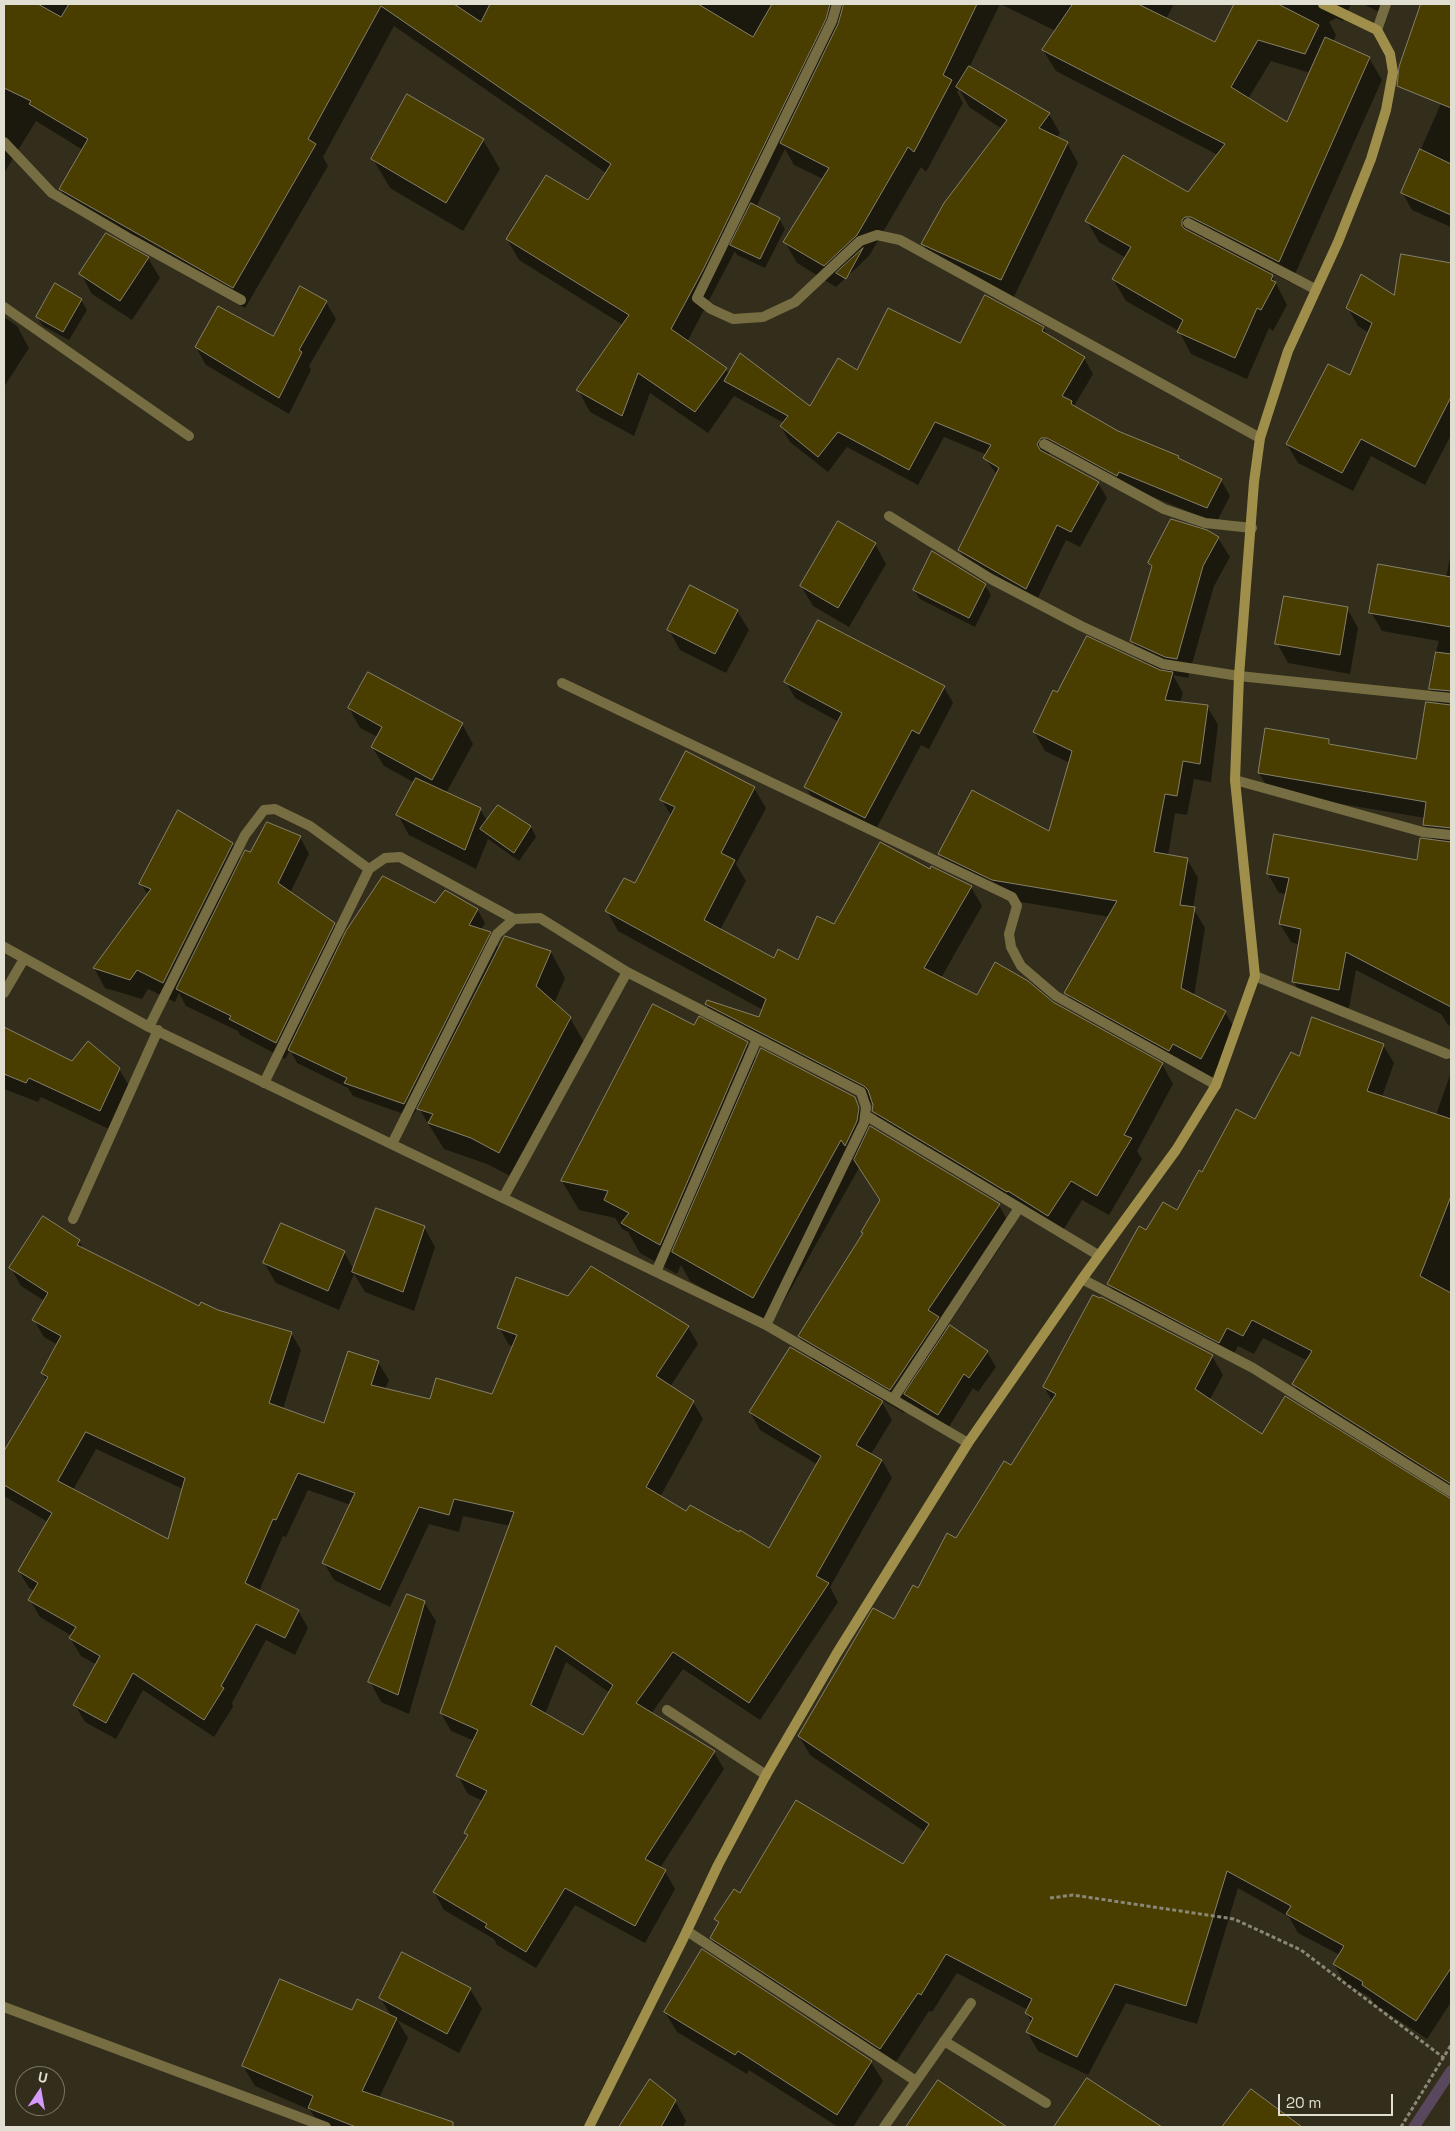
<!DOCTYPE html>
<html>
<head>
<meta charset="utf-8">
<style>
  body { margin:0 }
  #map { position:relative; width:1455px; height:2131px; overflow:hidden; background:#332e1b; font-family:"Space Grotesk",sans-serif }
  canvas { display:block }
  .frame { position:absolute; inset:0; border:5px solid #e1ded2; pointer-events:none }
  .north { position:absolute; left:15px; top:2066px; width:50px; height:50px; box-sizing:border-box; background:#332e1b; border:1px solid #797464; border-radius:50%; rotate:12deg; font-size:14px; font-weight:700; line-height:20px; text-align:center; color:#e1ded2 }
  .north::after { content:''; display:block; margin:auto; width:18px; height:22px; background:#d59bfa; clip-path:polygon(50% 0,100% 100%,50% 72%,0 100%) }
  .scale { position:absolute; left:1278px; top:2094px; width:115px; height:22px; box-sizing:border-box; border:2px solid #e1ded2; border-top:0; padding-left:6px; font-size:15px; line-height:18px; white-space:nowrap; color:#e1ded2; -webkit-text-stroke:4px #332e1b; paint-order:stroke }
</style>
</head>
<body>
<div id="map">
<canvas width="1455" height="2131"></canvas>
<div class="frame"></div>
<div class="north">U</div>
<div class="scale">20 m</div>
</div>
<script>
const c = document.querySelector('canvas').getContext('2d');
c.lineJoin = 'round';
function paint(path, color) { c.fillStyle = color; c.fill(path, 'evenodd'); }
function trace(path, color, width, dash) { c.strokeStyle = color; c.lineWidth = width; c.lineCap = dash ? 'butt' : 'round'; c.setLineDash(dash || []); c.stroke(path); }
paint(new Path2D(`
  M4 4H1174L1166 19 1216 44 1236 4H1351L1343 21 1336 18 1329 22 1336 35 1333 42 1369 58 1382 80 1291 283 1270 272 1287 305 1273 331 1269 328 1247 379 1191 354 1179 331 1126 301 1113 279 1126 258 1099 242 1087 221 1188 194 1218 155 1056 71 1043 50 1056 31 1000 4 969 68 1049 114 1060 133 1057 138 1067 143 1078 163 1013 299 934 263 923 244 1002 129 969 107 959 89 957 92 963 103 926 172 921 167 869 256 836 287 797 263 785 242 823 179 794 165 785 149 756 207 779 219 785 229 765 268 737 255 735 251 687 342 726 369 729 375 810 408 858 372 960 345 986 296 1044 328 1048 336 1084 358 1093 374 1074 406 1118 432 1178 457 1181 461 1221 480 1230 496 1216 523 1129 487 1057 453H1050L1048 456 1098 483 1107 498 1080 547 1066 540 1035 604 968 566 959 550 997 475 985 458 987 455 944 437 918 485 847 447 828 472 790 442 781 427 784 423 734 396 708 433 650 393 634 436 590 412 578 390 623 325 519 260 507 239 588 201 606 173 394 26 323 157 328 166 245 308 73 211 60 189 83 150 36 121 4 173ZM1271 61 1310 73 1288 124 1248 99Z
  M1363 4H1383L1379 12Z
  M1422 4H1451V51L1431 40 1418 17Z
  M1446 92 1451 95V227L1412 210 1402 192Z
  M483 140 500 169 463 231 390 188 373 159Z
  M1402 256 1451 264V435L1425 485 1371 456 1353 491 1298 463 1287 444 1351 377 1369 333 1358 326 1348 308 1395 297Z
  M148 258 160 278 132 320 92 294 81 274Z
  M81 300 87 310 69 340 43 326 37 317Z
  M326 302 336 319 309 366 311 370 289 414 206 365 196 347 273 338Z
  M4 317 17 326 29 348 4 387Z
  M1218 538 1230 557 1214 586 1188 678 1173 675 1183 693 1180 703 1207 706 1218 725 1211 782 1194 779 1187 815 1175 813 1168 856 1187 859 1198 878 1193 908 1205 928 1194 996 1225 1012 1236 1031 1212 1077 1077 1012 1066 993 1110 917 1004 899 950 873 939 854 1050 833 1070 763 1045 751 1034 732 1057 694 1160 671 1166 672 1143 661 1132 641 1152 570 1149 563Z
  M875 544 886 564 849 627 813 606 801 586Z
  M1451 553V1026L1448 1025 1441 1014 1356 970 1349 1008 1304 1001 1294 982 1300 945 1291 942 1280 924 1287 894 1279 893 1268 874 1418 861 1433 841 1424 825 1425 818 1270 792 1259 773 1329 740 1332 746 1417 760 1439 705 1430 689 1432 676 1430 672 1439 641 1382 631 1371 612 1446 578Z
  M985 585 991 595 975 627 920 599 914 590Z
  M1347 608 1358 628 1350 674 1288 663 1277 643Z
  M737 611 749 630 726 673 680 650 669 630Z
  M786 682 944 687 953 703 929 749 921 745 874 833 815 803 806 787 839 722 795 698Z
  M349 708 462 724 473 744 446 793 480 809 487 821 498 807 531 827 536 837 519 861 488 839 476 869 409 835 398 815 415 783 384 766 372 747 378 737 360 728Z
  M754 788 766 808 736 864 746 881 720 930 774 959 798 962 834 925 930 871 971 887 982 906 941 978 977 996 1052 1003 1162 1064 1173 1084 1137 1151 1142 1159 1109 1215 1082 1200 1060 1235 885 1131 874 1111V1104L718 1024 706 1004 759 1018 763 1010 618 931 607 911 636 885 671 816 662 800Z
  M300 837 309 854 290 893 334 924 343 940 436 904 477 909 485 923 481 930 490 933 499 949 551 952 565 978 554 1004 570 1018 585 1044 514 1178 487 1164 444 1149 418 1107 412 1117 353 1096 348 1088 297 1063 290 1050 285 1059 240 1035 238 1031 186 1006 179 993 175 1002 148 989 142 999 105 988 94 968 148 895 141 884 233 844 242 860 250 854Z
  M695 1027 747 1043 757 1060 854 1098 872 1129 999 1205 1012 1229 945 1330 946 1333 987 1352 996 1367 978 1392 973 1388 947 1430 914 1409 911 1403 904 1413 880 1399 892 1420 871 1454 882 1460 892 1478 830 1587 838 1602 760 1720 683 1669 651 1714 714 1752 724 1769 660 1868 665 1871 675 1889 645 1943 575 1905 536 1968 497 1945 494 1939 444 1910 434 1892 468 1837 465 1833 483 1801 468 1794 458 1776 475 1741 451 1731 441 1713 511 1526 463 1516 459 1532 429 1524 390 1607 334 1580 324 1563 351 1505 308 1490 286 1537 283 1536 259 1591 298 1610 308 1628 295 1655 266 1640 232 1703 233 1707 214 1737 143 1690 116 1739 85 1722 75 1705 97 1665 81 1656 70 1638 72 1636 40 1617 30 1600 35 1591 29 1588 19 1571 48 1522 4 1496V1453L47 1381 42 1373 58 1345 44 1337 34 1320 45 1301 21 1286 11 1268 79 1241 84 1250 200 1307 291 1333 301 1350 283 1409 325 1425 378 1362 389 1380 385 1389 431 1400 492 1396 513 1346 509 1345 499 1327 569 1298 688 1327 698 1344 670 1387 693 1402 703 1419 660 1497 686 1513 770 1549 818 1465 760 1430 750 1412 815 1363 799 1336 864 1235 862 1232 881 1202 859 1168 770 1326 690 1281 681 1265 677 1274 640 1253 628 1232 622 1229 615 1218 579 1210 562 1181ZM96 1449 183 1489 169 1541 73 1490ZM566 1662 610 1693 583 1737 545 1714Z
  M11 1032 73 1062 119 1069 131 1089 111 1130 41 1097 38 1102 4 1089V1043Z
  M1383 1045 1394 1063 1382 1097 1436 1115 1451 1072V1495L1304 1403 1294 1384 1308 1361 1263 1338 1254 1354 1238 1346 1230 1361 1120 1303 1109 1284 1147 1232 1177 1212 1203 1174 1256 1121 1299 1058Z
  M424 1227 435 1247 414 1311 365 1292 354 1274 339 1310 276 1283 264 1263 344 1252 354 1270Z
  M1212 1356 1223 1375 1209 1401 1262 1436 1451 1499V1878L1378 1851 1364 1888 1451 1924V2002L1427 2039 1374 2004 1371 1998 1345 1983 1334 1964 1340 1955 1298 1933 1289 1917 1238 1888 1197 2024 1126 2003 1088 2075 1038 2051 1027 2032 1032 2023 1026 2013 1028 2010 957 1973 932 2012 929 2011 894 2065 722 1956 711 1938 719 1925 716 1919 740 1895 903 1866 925 1832 810 1755 799 1736 894 1621 1011 1467 1053 1402 1044 1387Z
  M424 1602 436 1621 409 1714 381 1702 370 1682Z
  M403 1954 470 1989 482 2009 459 2053 397 2020 408 2038 379 2098 432 2116 439 2127H321L310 2110 255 2086 243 2066 352 2011 391 2016 380 1997Z
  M665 2012 871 2062 883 2081 853 2127H838L749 2070 747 2074 677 2032Z
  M1087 2080 1141 2115 1148 2127H1056Z
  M650 2081 675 2101 686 2121 683 2127H621Z
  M938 2082 1004 2127H907Z
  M1251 2091 1300 2127H1224Z`), '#0007');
trace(new Path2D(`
  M1414 2127 1451 2071`), '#59475e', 11);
const building = new Path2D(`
  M4 4H38L61 17 69 4H454L481 22 490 4H698L753 37 772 4H830L826 19 704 268 671 329 727 368 695 412 638 373 622 416 576 390 629 315 506 239 546 175 588 200 611 164 381 6 308 139 316 144 233 288 59 189 88 139 29 104 31 101 4 88Z
  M844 4H977L943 75 952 80 914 152 908 147 857 235 824 266 783 242 829 168 780 143 838 24Z
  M1073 4H1138L1215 42 1234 4H1278L1319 25 1305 54 1258 40 1231 87 1287 122 1325 37 1370 57 1279 262 1191 217H1185L1182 220V226L1185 229 1273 275 1271 280 1276 282 1261 310 1257 308 1235 358 1177 332 1183 320 1112 279 1131 247 1085 221 1123 155 1188 192 1225 144 1042 50Z
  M1421 4H1451V108L1397 86 1399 67Z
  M969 66 1050 113 1039 128 1068 142 1001 280 921 244 944 203 1007 120 956 87Z
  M407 94 484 139 446 203 371 159Z
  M1420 149 1451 164V215L1401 193Z
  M751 203 780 218 760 259 730 245Z
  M106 233 149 257 120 301 79 274Z
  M863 248 846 279 836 273Z
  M1401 254 1451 263V397L1415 467 1361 439 1342 473 1286 444 1328 364 1350 375 1372 323 1346 308 1361 274 1394 295Z
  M55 283 82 299 63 332 36 317Z
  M300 286 327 301 299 350 302 352 279 398 195 347 218 306 273 336Z
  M985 295 1044 327 1042 331 1085 357 1062 396 1072 401 1071 404 1118 431 1179 456 1178 458 1222 479 1207 508 1119 472 1117 476 1047 438H1041L1037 444 1040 450 1099 482 1071 532 1057 525 1026 589 958 550 999 468 983 458 991 445 935 422 909 470 838 432 818 457 780 426 788 416 724 381 740 353 810 406 838 358 857 370 888 308 960 343Z
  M1171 519 1207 530 1219 537 1203 566 1177 659 1165 657 1130 641 1152 566 1148 563Z
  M838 521 876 543 838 608 800 586Z
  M932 551 986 584 969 618 913 590Z
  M1378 564 1451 577V627L1369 613Z
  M690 585 738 610 715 654 667 630Z
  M1284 596 1348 607 1340 655 1275 644Z
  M818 620 945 686 919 734 912 730 865 818 804 787 842 713 784 682Z
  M1087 636 1160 670 1173 672 1165 700 1208 705 1200 764 1183 761 1177 796 1165 794 1154 852 1188 858 1180 905 1195 907 1181 988 1226 1011 1201 1059 1173 1044 1169 1051 1064 993 1117 901 992 880 938 854 972 790 1049 831 1072 751 1033 732 1053 690 1057 692Z
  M1436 652 1451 654V691L1429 689Z
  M368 672 463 723 432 780 371 747 382 727 348 708Z
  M1426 702 1451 705V828L1423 825 1426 802 1258 773 1265 728 1329 739V744L1416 759Z
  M686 751 755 787 721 853 735 860 704 920 774 958 778 949 798 960 817 916 834 924 880 842 930 869 931 866 972 886 924 968 977 995 995 962 1028 981 1053 1002 1163 1063 1124 1135 1132 1138 1097 1196 1071 1181 1048 1216 1008 1191 1007 1192 872 1111 873 1105 868 1090 864 1086 705 1004 707 1000 759 1017 766 999 605 911 624 878 635 883 675 807 660 800Z
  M416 778 481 808 465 850 396 815Z
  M498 805 531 826 514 853 480 829Z
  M178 810 233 843 163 983 137 970 130 980 93 968 151 889 139 884Z
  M267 822 301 836 278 883 335 923 276 1043 229 1019 231 1016 176 989 245 850 250 852Z
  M1274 834 1417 860 1420 838 1451 842V1007L1346 952 1339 990 1292 982 1301 929 1279 924 1289 878 1267 874Z
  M383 876 435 903 445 890 478 909 469 925 491 932 404 1104 344 1083 347 1078 288 1050 346 931Z
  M505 936 551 951 536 986 571 1017 499 1153 471 1138 428 1123 433 1114 417 1109Z
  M653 1004 694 1025 699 1016 748 1042 660 1245 621 1223 629 1213 604 1200 608 1191 561 1181Z
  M1312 1017 1384 1044 1367 1091 1451 1119V1196L1420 1276 1451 1293V1484L1292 1384 1312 1351 1252 1320 1243 1336 1227 1328 1219 1343 1107 1284 1139 1226 1146 1230 1163 1202 1177 1210 1199 1170 1202 1172 1236 1109 1255 1119 1291 1052 1299 1056Z
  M4 1027 72 1061 88 1041 120 1068 100 1111 29 1078 26 1083 4 1074Z
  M761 1048 855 1097 859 1108 857 1121 845 1146 841 1140 753 1298 672 1252Z
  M870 1126 1000 1204 928 1310 939 1317 890 1390 798 1336 863 1233 861 1232 880 1200 854 1160Z
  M376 1208 425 1226 403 1292 352 1272Z
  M43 1216 80 1240 77 1245 199 1306 201 1302 218 1310 292 1332 269 1403 324 1423 348 1351 379 1361 371 1385 430 1399 436 1378 492 1394 517 1335 497 1328 516 1277 568 1296 591 1266 689 1326 656 1376 694 1401 646 1487 686 1511 690 1505 739 1532 740 1530 769 1548 821 1456 749 1412 790 1347 883 1401 856 1445 882 1460 816 1576 829 1583 749 1703 673 1652 636 1703 715 1751 645 1859 666 1870 635 1926 565 1888 526 1952 485 1927 487 1924 433 1892 468 1835 464 1833 487 1791 456 1776 478 1730 440 1713 514 1512 454 1499 449 1515 419 1507 380 1590 322 1563 355 1493 298 1473 276 1520 273 1519 245 1583 299 1610 285 1638 256 1624 221 1686 224 1688 204 1720 133 1673 106 1723 73 1705 100 1656 69 1638 76 1627 28 1600 38 1583 18 1571 52 1513 4 1485V1451L48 1377 41 1373 61 1336 32 1320 48 1293 9 1268ZM86 1432 185 1478 168 1539 58 1481ZM556 1646 613 1685 583 1735 531 1705Z
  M281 1223 345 1251 328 1291 263 1263Z
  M1093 1295 1100 1298 1101 1297 1213 1355 1195 1389 1262 1434 1285 1396 1451 1499V1968L1416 2021 1362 1985 1363 1982 1333 1964 1344 1946 1286 1914 1291 1906 1227 1871 1186 2006 1115 1984 1077 2057 1026 2032 1033 2018 1025 2013 1032 1999 946 1954 921 1995 918 1993 880 2049 710 1938 719 1922 714 1919 734 1889 740 1893 796 1800 903 1864 929 1824 798 1736 873 1608 894 1619 913 1585 918 1588 947 1533 956 1538 1004 1461 1011 1465 1056 1394 1043 1387Z
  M950 1325 988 1351 969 1378 964 1374 938 1415 904 1394Z
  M407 1594 425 1601 398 1695 368 1682Z
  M702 1949 872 2061 837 2115 738 2051 735 2055 664 2012Z
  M402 1952 471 1988 447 2034 379 1998Z
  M280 1979 352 2010 357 1999 397 2018 362 2091 453 2122V2127H356L308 2108 313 2096 242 2066Z
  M1087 2078 1162 2127H1054Z
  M650 2079 676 2100 661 2127H619Z
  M938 2080 1007 2127H906Z
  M1251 2089 1302 2127H1222Z`);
paint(building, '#493d00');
trace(building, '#85806a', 1);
trace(new Path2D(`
  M1050 1898 1073 1895 1234 1919 1301 1950 1444 2058
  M1401 2127 1451 2045`), '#8a8777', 3, [4, 2.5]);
trace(new Path2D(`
  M837 4 832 21 697 298 711 309 733 319 763 317 795 302 860 241 877 235 900 240 1260 438
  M1377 30 1386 4
  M4 142 52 193 132 240 241 300
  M1188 223 1315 289
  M4 307 189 436
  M1044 444 1164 509 1205 523 1252 528
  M889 516 991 579 1081 626 1163 664 1239 676 1451 698
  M562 683 1012 897 1017 906 1009 934 1011 947 1021 966 1056 996 1216 1085
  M1235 780 1423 832 1451 835
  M369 869 385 858 400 857 514 919
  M4 947 149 1027 766 1325 968 1443
  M1255 976 1447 1054
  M4 993 24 959
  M149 1027 245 835 264 810 275 809 310 826 369 869 264 1083
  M865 1115 1098 1255
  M392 1144 497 934 514 919 540 918 627 972 861 1092 866 1107 864 1123 766 1325
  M503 1198 627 972
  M73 1219 158 1030
  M656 1272 757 1039
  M1082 1279 1253 1368 1451 1492
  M893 1399 1019 1208
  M667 1710 766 1775
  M687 1931 916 2081
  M4 2007 326 2127
  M944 2041 1046 2103
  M884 2127 971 2003`), '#776d43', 10);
trace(new Path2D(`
  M589 2127 682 1941 718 1865 766 1775 837 1653 968 1443 1082 1279 1176 1150 1216 1085 1255 976 1235 780 1239 676 1254 482 1260 438 1288 351 1338 242 1371 159 1386 110 1393 72 1390 54 1377 30 1323 4`), '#a08f4b', 10);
</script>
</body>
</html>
